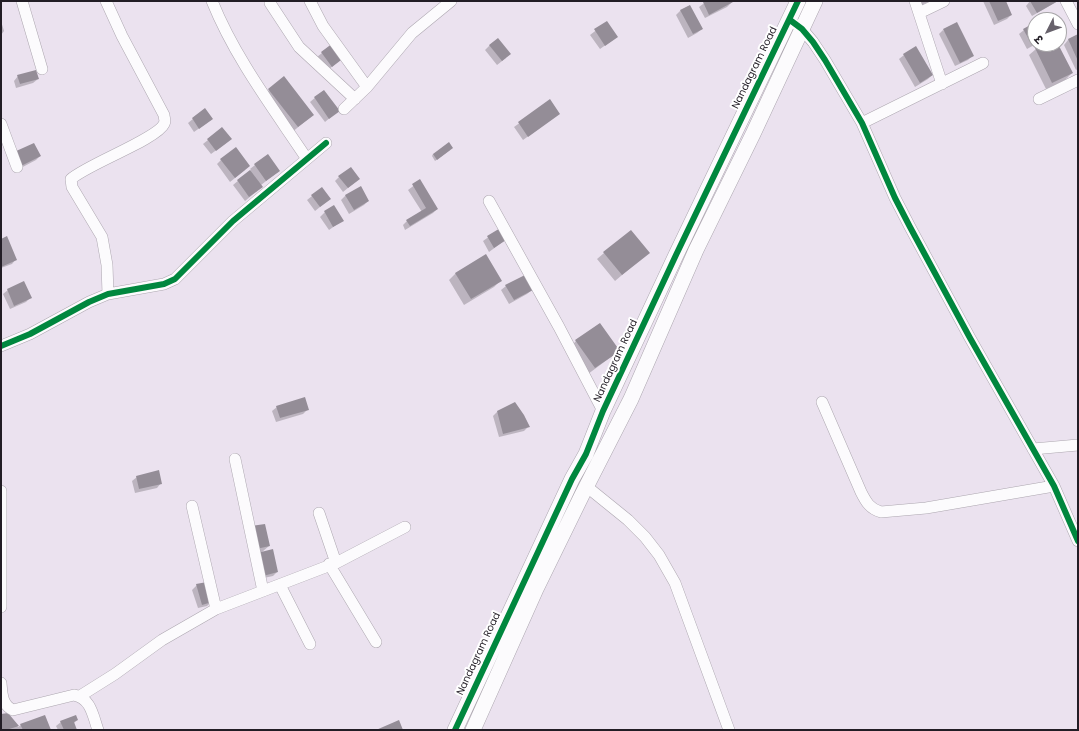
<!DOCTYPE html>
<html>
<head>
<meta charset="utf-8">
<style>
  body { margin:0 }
  #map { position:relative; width:1079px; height:731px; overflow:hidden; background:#ebe2ef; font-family:Poppins,"Noto Sans Devanagari",sans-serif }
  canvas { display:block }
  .frame { position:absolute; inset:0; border:2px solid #221d25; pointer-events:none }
  .north { position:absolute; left:1027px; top:12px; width:40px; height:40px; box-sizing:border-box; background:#fff; border:1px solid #a7a5a8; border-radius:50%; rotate:228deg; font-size:11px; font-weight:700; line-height:16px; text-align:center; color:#221d25 }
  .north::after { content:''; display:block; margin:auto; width:14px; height:18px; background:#68626c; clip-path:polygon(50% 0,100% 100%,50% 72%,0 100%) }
</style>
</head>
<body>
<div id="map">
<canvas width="1079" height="731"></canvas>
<div class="frame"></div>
<div class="north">उ</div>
</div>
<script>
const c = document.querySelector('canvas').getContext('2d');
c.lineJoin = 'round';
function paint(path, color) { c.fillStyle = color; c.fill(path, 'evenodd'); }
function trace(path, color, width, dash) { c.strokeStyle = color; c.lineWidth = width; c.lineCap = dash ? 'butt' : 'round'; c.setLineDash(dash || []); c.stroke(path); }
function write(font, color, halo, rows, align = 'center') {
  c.font = font + ' Poppins,sans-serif'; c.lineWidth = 4; c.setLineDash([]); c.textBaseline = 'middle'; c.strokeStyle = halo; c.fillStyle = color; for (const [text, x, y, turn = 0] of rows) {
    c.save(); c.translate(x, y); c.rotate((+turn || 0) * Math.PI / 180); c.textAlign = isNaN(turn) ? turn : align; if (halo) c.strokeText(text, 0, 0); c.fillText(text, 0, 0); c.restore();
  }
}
paint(new Path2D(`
  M707 1H731L732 2 727 7 705 18 699 7Z
  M920 1H931L921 5Z
  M983 1H1004L1011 15 1007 19 994 25Z
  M1030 1H1058L1032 16 1026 6Z
  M689 6 702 29 697 33 688 38 676 15 680 11Z
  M1 21 4 31 1 35Z
  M607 22 617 37 600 49 590 35Z
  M1034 25 1035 27 1036 44 1027 49 1019 34 1024 30Z
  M943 30 973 55 968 60 955 66 939 34Z
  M1077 36 1078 69 1076 70 1064 45 1068 40Z
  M333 44 339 61 328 70 317 57Z
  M1045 44H1057L1072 73 1065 80 1046 89 1029 55 1036 49Z
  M490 45 506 58 497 65 485 50Z
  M904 55 932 75 928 79 915 87 899 59Z
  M18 76 38 79 33 83 16 88 14 81Z
  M269 90 313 115 291 133 262 96Z
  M323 91 338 111 325 122 310 102Z
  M550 101 559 114 523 140 514 127Z
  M205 109 212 119 194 132 188 123Z
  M208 140 226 143 211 154 203 144Z
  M450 150 435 161 432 156 433 154Z
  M40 156 36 160 17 170 11 158Z
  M221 160 245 170 230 182 217 164Z
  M255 165 279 171 261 185 257 191 245 201 233 185 251 170 250 169Z
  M339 177 354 183 343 192 335 181Z
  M420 181 437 209 433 213 405 230 403 225 407 221 422 212 408 190Z
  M322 188 330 199 315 211 307 200Z
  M346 195 368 201 364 205 349 214 341 200Z
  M325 212 342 221 329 230 320 217Z
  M501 228 508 238 489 252 483 241Z
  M1 240 16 259 12 264 1 268Z
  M604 253H648L615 281 597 259Z
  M456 273 501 280 494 287 464 305 449 280Z
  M524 276 532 290 527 294 509 304 501 290 506 286Z
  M8 290 30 298 26 302 10 309 3 294Z
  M599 324 618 351 611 357 588 374 569 348 576 341Z
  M277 407 308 409 303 414 276 422 272 411Z
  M497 412 528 427 524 431 499 437 493 416Z
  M137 477 161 483 157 488 135 493 132 481Z
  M247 532 269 546 262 552 277 572 273 576 259 579Z
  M197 585 211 602 207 606 198 608 192 590Z
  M8 714 18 727 21 725 50 730H1V715Z
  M77 720 73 724 76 730H58L56 726 61 722Z`), '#0003');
paint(new Path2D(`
  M704 1H732L733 2 709 15 703 2Z
  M989 1H1006L1012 15 998 21Z
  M1030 1H1058L1037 13Z
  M690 5 703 29 693 34 680 10Z
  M607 21 618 37 605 46 594 29Z
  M957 22 974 56 960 63 943 29Z
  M1034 23 1035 43 1032 45 1023 29Z
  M1078 34V61L1068 39Z
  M498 38 511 54 502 61 489 45Z
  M333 43 345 57 332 67 321 52Z
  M1043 44H1058L1073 73 1052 83 1035 48Z
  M916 46 933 75 920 83 903 54Z
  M36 70 39 79 20 84 17 75Z
  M284 76 314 115 298 127 268 89Z
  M324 90 340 111 329 119 314 97Z
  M550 99 560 114 528 137 518 122Z
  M205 108 213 119 199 129 192 118Z
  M222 127 232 139 216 151 207 139Z
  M449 142 453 148 437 160 433 154Z
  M34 143 41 156 21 166 14 152Z
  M236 147 250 166 235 178 220 159Z
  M268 154 280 171 266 181 254 164Z
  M351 167 360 179 348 188 338 176Z
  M250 170 263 187 249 197 237 180Z
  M420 179 438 209 410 226 406 220 426 208 412 184Z
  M361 186 369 201 354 210 345 195Z
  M322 187 331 199 320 207 311 195Z
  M334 205 344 221 333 227 324 211Z
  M502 227 509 238 494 248 487 236Z
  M631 230 650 253 622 275 603 252Z
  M7 236 17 260 1 267V239Z
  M486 254 502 281 471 299 455 273Z
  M525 275 533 290 514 300 505 285Z
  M24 281 32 298 14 306 7 289Z
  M600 323 620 351 595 368 575 340Z
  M305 397 309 410 280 418 276 406Z
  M515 402 524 415 530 427 503 434 497 411Z
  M159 470 162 484 139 489 136 476Z
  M265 524 270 546 256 549 251 526Z
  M273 549 278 572 263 576 257 553Z
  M207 582 212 602 202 605 196 584Z
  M8 713 19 726 6 730H1V714Z
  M45 715 51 730H23L20 724Z
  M76 715 78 720 74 722 77 730H64L60 721Z
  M399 720 403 730H376Z`), '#948d97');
const street = new Path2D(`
  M22 1 42 69
  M106 1 122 36 164 115C164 118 166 121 164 124 157 139 88 164 71 179L72 187 102 237 107 265 108 294
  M212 1C235 58 273 108 307 159
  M310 1 323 26 367 87
  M915 1 942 84
  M1066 1 1078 24
  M270 3 299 47 355 99
  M919 13 944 1
  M797 25 802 29 813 42 825 60 862 123 895 198 910 227 970 338 1054 486 1078 541
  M1039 99 1078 80
  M344 109 367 87 412 33 451 1
  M862 123 983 63
  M1 124 17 167
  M489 201 559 327 603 411
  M1 346 30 334 89 302 108 294 164 284 175 279 233 221 326 143
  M822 402 861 492C866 502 870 509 881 512L926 508 1054 486
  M1033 449 1078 445
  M235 459 263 591
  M586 486 628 520 645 537 659 555 675 583 729 730
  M1 491V607
  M192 506 216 609
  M319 513 336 563
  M329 564 376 642
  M280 585 310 644
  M1 683C2 694 2 705 13 710L74 695C91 698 93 716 98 730
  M80 696 115 674 162 640 216 609 336 563 405 527`);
const secondary = new Path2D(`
  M455 730 572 479 586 454 603 411 676 255 798 1
  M473 730 536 589 582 495 631 399 696 250 753 134 815 1`);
trace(street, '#aca6af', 12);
trace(secondary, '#aca6af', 16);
trace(street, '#fcfbfd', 11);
trace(secondary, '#fcfbfd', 15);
trace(new Path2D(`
  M790 20 802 29 813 42 825 60 862 123 895 198 910 227 970 338 1054 486 1078 541
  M1 346 30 334 89 302 108 294 164 284 175 279 233 221 326 143
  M455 730 572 479 586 454 603 411 676 255 798 1`), '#00873e', 6);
write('10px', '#221d25', '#fff', [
  ["Nandagram Road",755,68,-64],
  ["Nandagram Road",616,361,-65],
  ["Nandagram Road",479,654,-65]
]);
</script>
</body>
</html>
